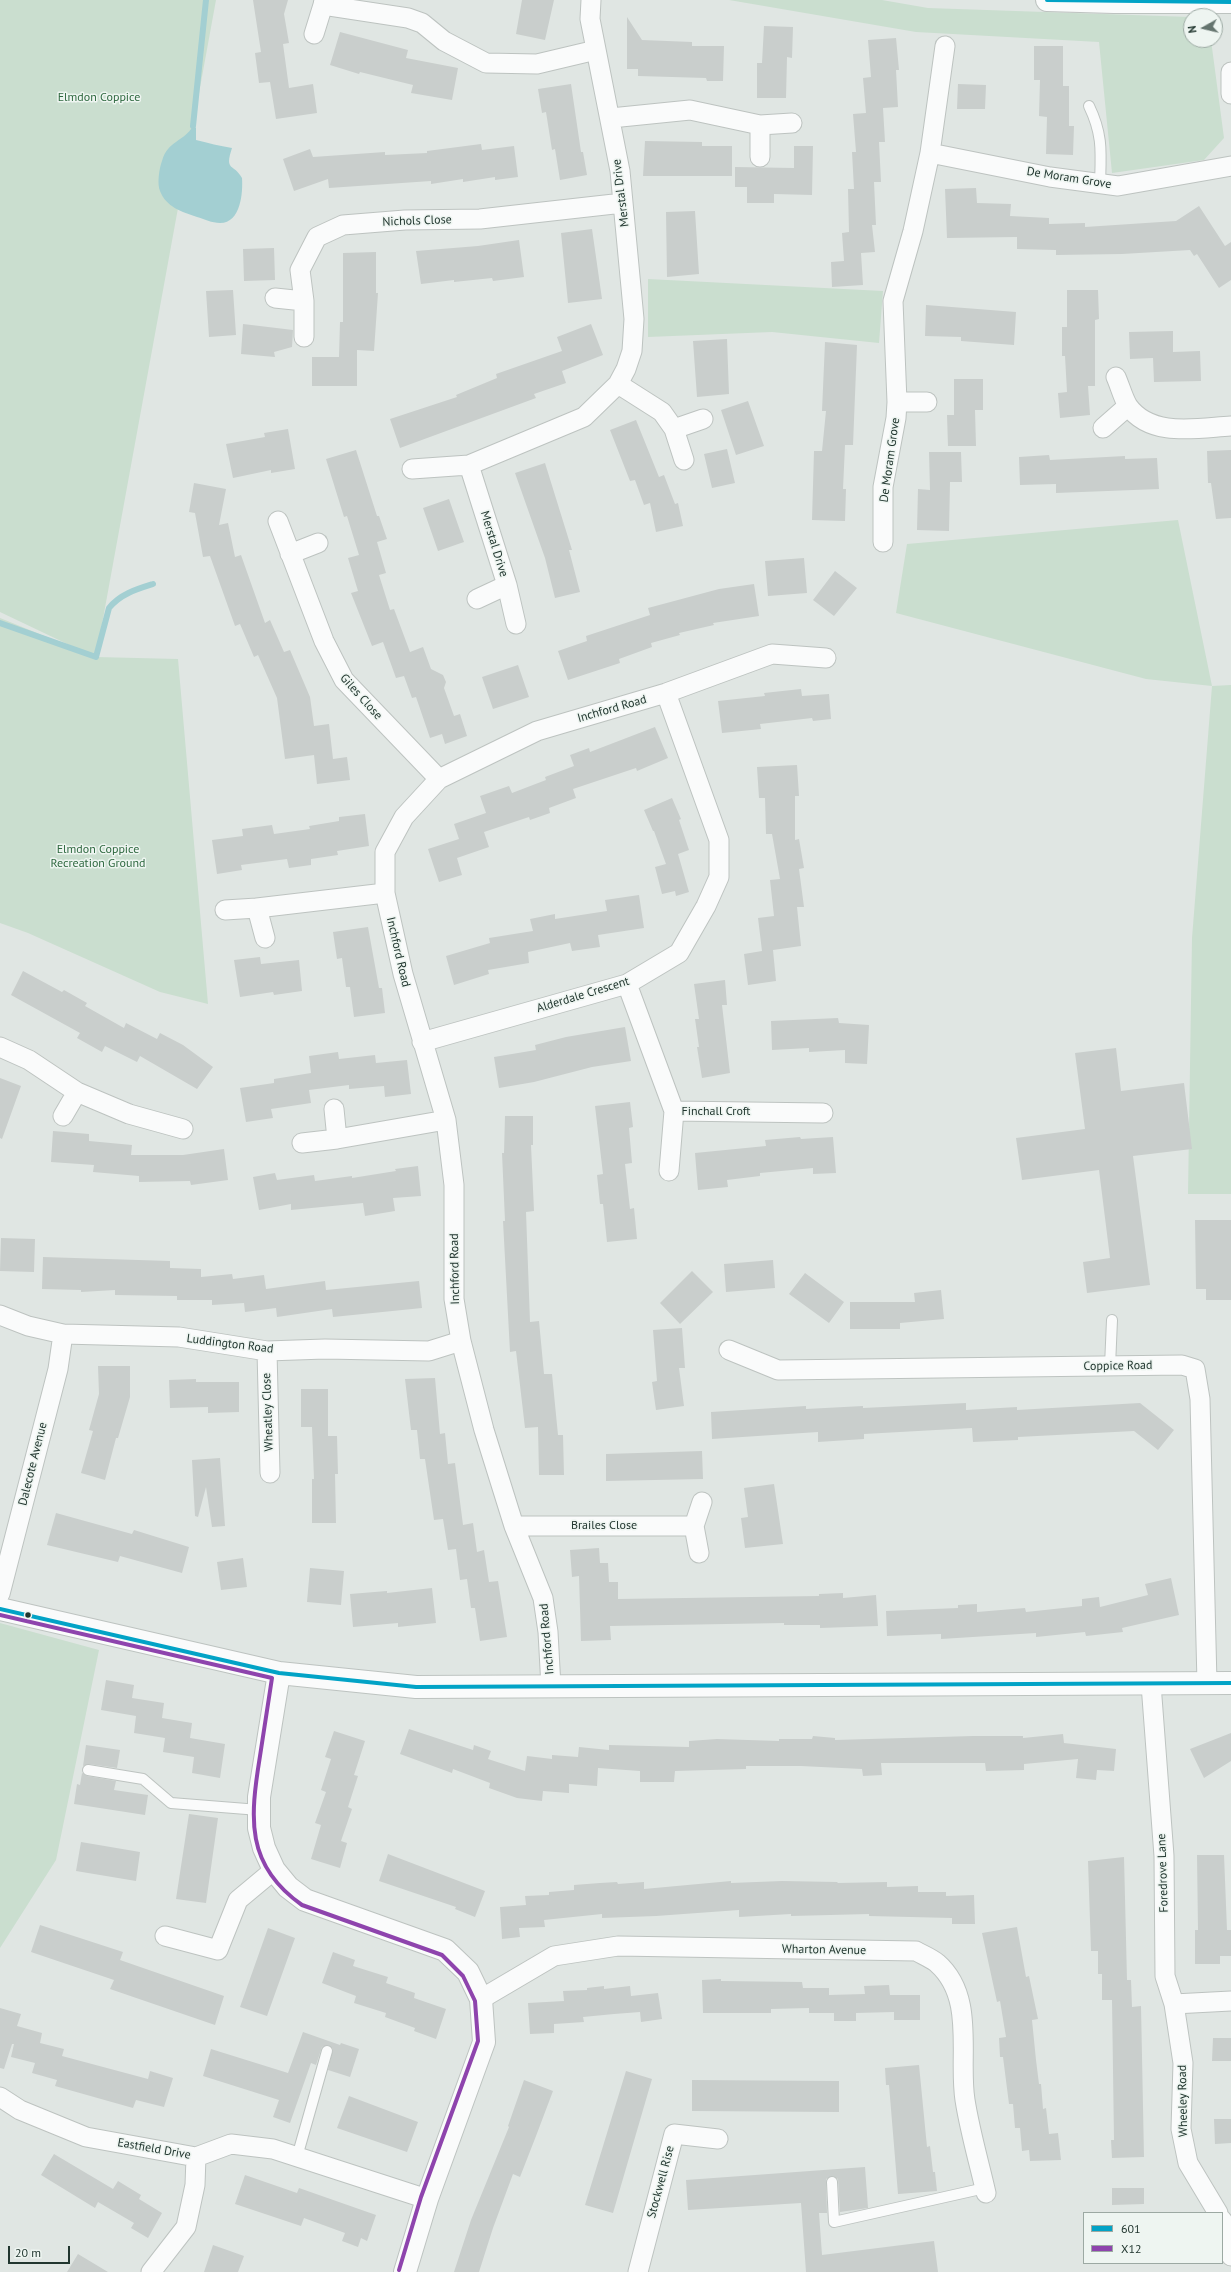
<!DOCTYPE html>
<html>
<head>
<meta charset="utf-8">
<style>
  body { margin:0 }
  #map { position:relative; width:1231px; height:2272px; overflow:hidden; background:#e0e6e3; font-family:"PT Sans",sans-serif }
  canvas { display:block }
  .legend { position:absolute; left:1083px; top:2212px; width:140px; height:52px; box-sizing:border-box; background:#eef5f1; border:1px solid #9ca9a3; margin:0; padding:5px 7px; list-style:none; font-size:12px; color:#21362f }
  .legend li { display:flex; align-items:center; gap:8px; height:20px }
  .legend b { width:20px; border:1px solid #9ca9a3 }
  .north { position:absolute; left:1183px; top:8px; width:40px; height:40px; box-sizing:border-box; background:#eef5f1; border:1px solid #9ca9a3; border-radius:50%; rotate:262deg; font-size:11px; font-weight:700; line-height:16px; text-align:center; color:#21362f }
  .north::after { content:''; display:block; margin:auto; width:14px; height:18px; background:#64746e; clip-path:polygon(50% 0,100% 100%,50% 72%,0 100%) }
  .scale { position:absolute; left:8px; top:2246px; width:62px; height:18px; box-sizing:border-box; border:2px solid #21362f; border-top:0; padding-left:5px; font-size:12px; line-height:14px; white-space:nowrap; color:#21362f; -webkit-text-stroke:3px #eef5f1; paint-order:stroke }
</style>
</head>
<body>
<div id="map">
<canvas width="1231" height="2272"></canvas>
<ul class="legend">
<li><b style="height:5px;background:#02a3c6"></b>601</li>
<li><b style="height:5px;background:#8e44ad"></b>X12</li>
</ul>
<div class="north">N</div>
<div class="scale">20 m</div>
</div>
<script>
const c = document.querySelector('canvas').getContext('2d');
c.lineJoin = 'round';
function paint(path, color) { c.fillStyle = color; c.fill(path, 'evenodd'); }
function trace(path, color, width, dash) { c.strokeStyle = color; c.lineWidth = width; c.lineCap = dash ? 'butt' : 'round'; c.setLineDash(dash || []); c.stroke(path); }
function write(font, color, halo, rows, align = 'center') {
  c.font = font + ' "PT Sans",sans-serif'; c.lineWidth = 3; c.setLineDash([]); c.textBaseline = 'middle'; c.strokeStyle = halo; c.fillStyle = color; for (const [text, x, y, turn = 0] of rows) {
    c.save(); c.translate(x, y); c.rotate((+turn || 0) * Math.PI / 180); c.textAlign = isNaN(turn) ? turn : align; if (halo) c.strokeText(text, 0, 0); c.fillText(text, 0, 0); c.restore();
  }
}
paint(new Path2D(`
  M0 0H216L96 657 178 659 208 1004 160 992 28 933 0 923V618L84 652 0 612Z
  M729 0H882L928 8 1191 17V40H1211L1224 138 1204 160 1112 173 1099 42 916 32Z
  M648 279 883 291 879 343 772 332 648 337Z
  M1178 520 1212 686 1231 685V1194H1188L1192 938 1212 686 1146 679 896 613 907 544Z
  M0 1623 99 1650 56 1860 0 1948Z`), '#cadecf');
paint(new Path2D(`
  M193 126 196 128V140C209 143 219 146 232 148 224 172 234 163 242 178 243 192 241 223 220 223 212 223 204 219 197 217 182 212 166 207 160 191 157 184 159 169 162 161 168 140 184 142 193 126Z`), '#a3cfd2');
trace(new Path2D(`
  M193 126 206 0
  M0 623 96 657 109 608C120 594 137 589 153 584`), '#a3cfd2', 6);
paint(new Path2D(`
  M253 0H288L284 14 289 43 283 44 289 88 313 84 317 113 276 119 270 82 259 83 255 53 261 52Z
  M522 0H554L545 40 516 34Z
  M627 17 642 40 692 42V46H724L723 81H707L706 78 638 76V69H627Z
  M764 26 793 27 792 58 787 57 786 98H757V63H762Z
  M340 32 408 50 406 58 458 68 452 100 411 93 413 85 360 72 359 74 330 65Z
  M896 38 899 70H896L898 107 883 108 885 142H879L881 182H874L876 225H872L875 252 861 253 863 285 832 287 831 262 844 261 842 233 849 232 848 189H854L852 152H856L853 114 866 113 863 78 871 77 868 40Z
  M1034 46H1063V86H1069V126H1074L1073 155 1046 154 1047 117 1039 116 1040 80H1034Z
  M571 84 581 152H583L587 175 560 180 555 149 552 150 546 112 542 113 538 89Z
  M958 84 986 85 985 109H957Z
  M645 141 702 142V146H732V176H643Z
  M481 144 482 150 514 146 518 177 495 180V177L463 182V179L431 184V181L329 188 328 179 294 191 283 159 310 149 313 157 385 152V155L427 153V151Z
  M794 146H813L812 195 774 194V203H747V187H735V167L794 168Z
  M976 188 977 203 1011 204 1010 216 1049 218V224L1085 223V227L1176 221 1199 206 1225 246 1231 242V280L1219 288 1197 254 1194 256 1190 250 1122 254 1056 255V250L1017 249V237L947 238 945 189Z
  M695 211 699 274 667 277 666 212Z
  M592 229 602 299 568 303 561 233Z
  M519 240 524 277 493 281 492 278 454 282V280L421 284 416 251 478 246Z
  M274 248 275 280 244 281 243 249Z
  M376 252V293H378L374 351 357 350V386H312V357H339L340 322H343V253Z
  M233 290 236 335 209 337 206 291Z
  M1067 290H1098L1099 319 1095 320V386H1088L1090 415 1060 418 1058 393 1067 392 1065 356H1062V327H1067Z
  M926 305 1016 312 1014 345 961 341V337L925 336Z
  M243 324 293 330 292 347 274 352 275 357 241 354Z
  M591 324 603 355 562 371 566 383 534 394 536 398 400 448 390 419 457 397 456 395 497 378 496 374 562 351 557 337Z
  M1173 331V352L1200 351 1201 381 1154 382 1153 358 1130 359 1129 332Z
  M727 339 729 394 697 397 693 341Z
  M825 342 857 345 853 445H845L843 489H846L845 521 812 520 814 451H822L826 411H822Z
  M954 379H983V410H975L976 446H948L947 415H954Z
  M748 401 764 446 736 455 721 410Z
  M636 420 659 477 664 475 675 504 678 503 683 526 656 532 650 503 644 505 635 480 630 481 610 430Z
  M288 429 295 469 271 473V470L233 478 226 444 265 437 264 433Z
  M727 449 735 483 712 488 704 454Z
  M356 450 377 516H379L387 539 377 542 386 573 379 575 390 610 394 609 410 652 423 647 431 669 443 675 446 682 444 688 454 716 460 714 467 736 445 744 442 734 430 738 416 697 412 698 404 676 396 678 383 642 372 646 351 593 358 591 348 558 359 555 347 516 344 517 326 459Z
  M1231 450V518L1216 519 1211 483H1208L1207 451Z
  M929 452H961L962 482H950L949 531 917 530 918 489 930 490Z
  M1049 455 1050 460 1125 456V459L1157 458 1159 489 1056 493V484L1020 485 1019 457Z
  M545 463 572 550H569L580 592 555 598 545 558 515 473Z
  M194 483 226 489 219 525 228 523 235 557 241 555 265 623 270 620 284 652 290 650 310 697 314 726 329 724 333 759 347 757 350 780 317 784 314 755 285 759 277 698 258 655 254 657 240 624 235 626 210 556 203 557 195 513 189 512Z
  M449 499 464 542 438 551 423 508Z
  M804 558 807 593 768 596 765 561Z
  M835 571 857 588 834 616 813 600Z
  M754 584 759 616 713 623 714 625 679 633 680 635 651 643 652 647 619 659 620 663 568 680 558 651 587 641 586 636 650 615 648 608 719 589Z
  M518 665 529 697 493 709 482 677Z
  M801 689 802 696 829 694 831 719 813 721 812 718 760 724 761 729 722 733 718 701 765 696 764 693Z
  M655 727 668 758 637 771 636 768 573 789 576 798 549 808 550 813 530 820 529 817 484 832 489 847 457 858 462 875 439 882 428 849 459 839 454 824 486 813 480 796 509 786 512 793 546 780 545 777 574 766 570 755 589 748 590 752Z
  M797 765 799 796H795V840L799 839 804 868 799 869 804 907H797L801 946 773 950 776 981 748 985 744 954 762 951 758 918 774 916 770 880 780 879 772 834H766L765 798H759L757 767Z
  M672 798 681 819 679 820 689 850 678 854 689 892 676 896 675 891 662 894 655 867 666 864 654 831H653L644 810Z
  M365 814 369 846 337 851 338 855 311 859V865L289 868 287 859 241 865 242 870 217 874 212 840 243 836 242 829 272 825 274 834 310 829 309 826 339 821V817Z
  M639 895 644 928 598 935 600 947 572 951 570 943 528 952 529 963 488 970 489 974 454 985 446 956 490 943 489 938 533 931 530 919 555 914V919L607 911 605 900Z
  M368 927 379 988H382L385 1013 354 1017 350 987H346L342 958 337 959 333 932Z
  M260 957 261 964 299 960 302 991 274 995 273 992 240 997 234 960Z
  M23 971 62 992 64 990 87 1003 85 1006 124 1028 126 1023 157 1039 160 1033 183 1045 213 1067 197 1089 140 1056 137 1062 105 1046 102 1052 77 1038 80 1033 11 995Z
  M725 980 727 1005H722L730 1073 702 1078 697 1047H699L695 1019H699L694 984Z
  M838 1018 839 1023 869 1025 867 1064 845 1063V1050L809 1052V1048L772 1050 771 1021Z
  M625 1027 631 1061 592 1067 534 1082 499 1088 494 1057 536 1050 535 1045 566 1037Z
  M1116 1048 1121 1091 1184 1083 1192 1149 1133 1156 1150 1285 1087 1293 1083 1262 1110 1258 1099 1170 1022 1180 1016 1138 1085 1129 1075 1053Z
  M338 1052 339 1059 375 1055 376 1063 407 1060 411 1094 385 1097 384 1086 349 1089V1085L309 1090 311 1103 271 1109 273 1118 246 1122 240 1088 274 1083V1079L311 1073 309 1056Z
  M0 1078 21 1086 2 1139 0 1138Z
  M630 1102 633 1127 629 1128 632 1163 625 1164 630 1209 634 1208 637 1239 607 1242 603 1204H600L597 1175 603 1174 595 1106Z
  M505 1116H533V1145H531L534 1211 526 1212 530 1322 539 1321 544 1374H552L558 1435H563L564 1475H539L538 1427 525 1428 516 1351 510 1352 503 1221H505L502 1153H504Z
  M53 1131 89 1134V1141L132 1145 131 1155H183L224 1149 228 1180 191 1185 190 1181 139 1182V1176L93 1172 94 1165 51 1162Z
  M800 1137 801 1139 833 1137 836 1173 813 1174V1168L760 1173V1176L727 1180 728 1187 698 1190 695 1153 766 1146 765 1140Z
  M418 1166 421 1196 393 1198 395 1211 365 1216 363 1203 291 1210V1204L259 1210 253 1177 275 1173 277 1180 314 1175 315 1181 352 1176V1178L396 1171 395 1169Z
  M1195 1220H1231V1300H1206V1289H1196Z
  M1 1238 35 1239 34 1272 0 1271Z
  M43 1257 170 1261V1268L201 1269V1277L232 1274 233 1279 264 1275 266 1289 325 1281 326 1290 419 1281 422 1308 333 1317 332 1309 277 1317 276 1308 245 1312 244 1303 212 1305V1300H177V1296L115 1295V1290L81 1292V1290L42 1289Z
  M773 1260 775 1288 726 1292 724 1264Z
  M692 1271 713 1292 680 1324 660 1303Z
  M805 1273 844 1302 829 1323 789 1294Z
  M941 1290 944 1319 900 1323V1329H850V1302H915L914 1293Z
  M682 1328 685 1368H679L684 1406 656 1410 652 1382 657 1381 653 1330Z
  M98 1366H130V1397L118 1438H116L105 1480 81 1473 93 1431 89 1430 99 1394Z
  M435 1378 440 1434 445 1433 448 1464 455 1463 463 1525 473 1523 477 1552 484 1550 489 1582 498 1581 507 1637 480 1641 475 1608H471L467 1579 460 1580 456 1549 448 1550 443 1519 434 1520 425 1459H420L417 1430H411L405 1379Z
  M196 1379V1382H239V1412L208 1413V1407L170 1408 169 1380Z
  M301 1389H328V1436H337L338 1474H335L336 1523H312V1479H314L312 1427H301Z
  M966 1403V1410L1017 1407V1410L1140 1403 1174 1430 1158 1450 1134 1431 1018 1437V1440L973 1442 972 1428 864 1434V1439L818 1442V1432L712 1439 711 1412 806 1406V1409L863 1406V1408Z
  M702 1451 703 1479 606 1481V1454Z
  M220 1458 225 1526 212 1527 206 1487 198 1517 195 1516 192 1460Z
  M774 1484 783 1544 745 1548 741 1518 748 1517 744 1488Z
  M56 1513 132 1534 134 1530 189 1547 182 1573 120 1556 118 1562 47 1545Z
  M599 1548 600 1563H608L609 1582H618V1599L819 1596V1594L843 1593V1598L876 1595 878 1626 820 1628V1625H784V1623L610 1626 611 1640 581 1641 579 1576 572 1577 570 1550Z
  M243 1558 247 1587 221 1590 217 1562Z
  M310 1568 344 1571 341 1605 307 1602Z
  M1171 1578 1179 1615 1122 1628 1123 1632 1086 1636 1085 1632 1036 1637V1633L941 1639V1634L887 1636 886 1611 958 1608V1605L977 1604V1612L1025 1608 1026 1612 1082 1606V1599L1099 1597 1100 1607 1148 1595 1145 1584Z
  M432 1588 436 1623 398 1627V1623L353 1627 350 1594 387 1591V1593Z
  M106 1680 134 1685 132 1698 164 1703 162 1718 192 1723 190 1738 225 1744 220 1778 192 1773 194 1757 163 1752 165 1738 134 1733 136 1716 101 1710Z
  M409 1729 473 1750 474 1745 491 1751 488 1759 525 1771 527 1756 552 1759V1755L578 1757 579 1747 609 1750V1745L689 1747V1741L717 1739 779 1741V1739H812L813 1736 835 1738V1740L973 1736H1023V1738L1063 1734 1064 1743 1116 1749 1114 1771 1097 1770 1096 1780 1076 1778 1078 1759 1024 1764V1770L986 1771 985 1763H881L882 1775 863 1776 862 1769 801 1766H746V1769L675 1771 674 1782H640V1771L598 1768 597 1786 569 1784V1793L543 1791 542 1801 517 1798 489 1788 490 1783 453 1769 452 1773 400 1754Z
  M334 1731 365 1741 354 1775 358 1776 348 1807 352 1809 341 1841 347 1843 340 1868 311 1859 321 1825 315 1823 326 1792 321 1790 331 1759 325 1757Z
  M1231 1733V1761L1204 1778 1190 1749Z
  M86 1745 120 1750 117 1768 89 1764 83 1766Z
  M82 1773 87 1776 116 1781 114 1790 148 1795 145 1815 74 1804 77 1784 80 1785Z
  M189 1814 218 1818 206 1903 176 1899Z
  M81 1842 140 1852 136 1881 76 1871Z
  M388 1854 485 1891 475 1917 455 1909 456 1907 379 1881Z
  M1197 1855H1224L1227 1930H1231V1956H1220V1964H1195V1930H1198Z
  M1124 1857 1127 1980H1131L1132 2007 1141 2006 1144 2157 1112 2158 1111 2140H1114L1112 2000H1102V1974H1098V1951H1091L1088 1861Z
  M731 1881V1883L782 1881 837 1882 838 1883 887 1882V1887L918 1886V1892H946V1896L974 1895 975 1924H952V1918L869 1916V1914L791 1916V1914L739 1917V1910L656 1916 602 1918V1914L544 1920 545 1927 519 1928 520 1937 502 1939 500 1907 526 1905 525 1896 549 1895V1892L574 1890V1885L600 1883 617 1882 618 1884 644 1882V1889Z
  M40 1925 123 1952 120 1960 224 1996 215 2025 110 1989 114 1980 31 1952Z
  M1017 1927 1026 1977 1029 1976 1038 2019 1032 2020 1036 2060 1039 2084H1041L1043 2109 1046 2108 1049 2134 1058 2133 1061 2160 1030 2161 1029 2150 1022 2151 1020 2128H1015L1013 2104H1009L1003 2057H1000L999 2038 1006 2037 1000 2001 997 2002 982 1933Z
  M268 1928 295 1938 267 2016 240 2007Z
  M333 1952 355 1960 353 1966 388 1977 386 1983 415 1993 414 1998 446 2009 436 2039 414 2031 415 2028 385 2017 386 2013 354 2003 356 1996 322 1983Z
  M721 1979V1981L802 1982 803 1988H829V1995L865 1994 864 1986 889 1985 890 1995H920V2020H894V2012L856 2013V2021H834V2013H809V2008L771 2009V2013H703L702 1980Z
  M604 1986V1989L630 1986 631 1996 658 1993 662 2019 641 2022 640 2012 614 2014 583 2017 584 2022 554 2024V2033L530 2034 528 2003 564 2001 563 1991 587 1990V1988Z
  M0 2008 21 2014 17 2026 42 2033 40 2043 64 2049 62 2056 148 2079 150 2071 173 2078 164 2107 136 2100 133 2108 55 2086 57 2080 32 2073 35 2063 11 2057 14 2044H12L4 2069 0 2068Z
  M303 2032 340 2045 341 2043 359 2049 350 2077 328 2070 333 2049 328 2045 322 2047 316 2065 311 2063 290 2123 273 2117 279 2100 203 2076 211 2049 288 2073Z
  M1213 2038H1231V2061H1212Z
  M919 2065 927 2147 930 2146 933 2172H935L937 2191 898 2194 889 2085H886L885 2068Z
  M626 2071 652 2079 613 2213 585 2205Z
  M524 2080 553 2091 536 2136 520 2177 513 2174 493 2228 479 2272H454L471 2220 509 2127 508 2126Z
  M692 2080 839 2081V2112L692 2111Z
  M349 2096 418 2122 407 2152 337 2128Z
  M1214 2119H1231V2143L1215 2144Z
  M54 2154 113 2189 118 2181 141 2195 139 2199 162 2213 148 2238 131 2228 134 2223 98 2202 95 2208 41 2175Z
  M865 2167 868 2208 840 2212 838 2179 832 2176 826 2179 827 2213H819L822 2255 934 2241 938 2272H806L801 2203 688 2210 686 2180Z
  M245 2175 297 2193 299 2188 376 2215 367 2241 361 2238 358 2247 342 2241 345 2233 304 2218 301 2226 235 2204Z
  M1112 2188H1144V2204L1112 2205Z
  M213 2245 244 2256 238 2272H204Z
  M78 2254 108 2272H67Z`), '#c9cecc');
const service = new Path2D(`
  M1089 106C1103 135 1101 152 1100 184
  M1110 1366 1112 1320
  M88 1770 143 1779 171 1803 259 1810
  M297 2157 327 2051
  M832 2182 834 2222 985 2188`);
const minor = new Path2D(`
  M324 0 323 5 408 18 422 23 444 41 486 63 537 64 596 50
  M314 34 323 5
  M1231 72V94
  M611 118 690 110 760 125 792 123
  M760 125V157
  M930 153 945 46
  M275 298 304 301
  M304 337V301L300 270 317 237 343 225 405 220 480 219 623 203
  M1116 377C1120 386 1123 398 1128 406 1151 438 1197 428 1231 426
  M618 384 662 412 674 429 684 460
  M897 402H927
  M1103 428 1128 406
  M674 429 703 419
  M412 469 469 465
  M278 521 324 641 344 680 439 779
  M883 542V487L896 418 897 402 893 301 913 231 930 153 1050 177 1118 186 1231 166
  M290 554 318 543
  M477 599 507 585
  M516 624 507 585 469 465 584 417 618 384 626 369 632 351 634 319 620 171 590 19 591 0
  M225 910 257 908
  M265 938 257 908 385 893
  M627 984 674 1111 823 1113
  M422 1042 627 984 679 953 706 906 719 877V840L666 693
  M0 1047 29 1060 77 1092 129 1114 183 1129
  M334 1109 337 1139
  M63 1116 77 1092
  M302 1143 337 1139 446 1120
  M669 1171 674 1111
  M0 1315 28 1326 63 1334 179 1337 267 1351 325 1349 429 1351 461 1341
  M729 1350 778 1370 1182 1365 1195 1369 1200 1399 1207 1683
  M267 1351 270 1473
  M514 1526H694
  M699 1553 694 1526 702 1502
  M0 1594 58 1369 63 1334
  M1151 1684 1164 1856 1165 1976 1174 2004 1231 2001
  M551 1687 548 1632 543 1598 514 1526 484 1430 461 1341 454 1299V1185L446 1120 403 974 385 893V852L404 817 439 779 537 731 666 693 772 654 826 658
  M165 1936 218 1950 238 1900 274 1870
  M481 1999 554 1956 618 1946 916 1951C923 1955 931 1958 937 1963 976 1997 958 2056 965 2100 970 2132 979 2162 986 2193
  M1174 2004 1183 2063 1181 2129 1188 2163 1218 2213
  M0 2097 20 2110 86 2137 196 2157 231 2144 273 2149 427 2199
  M1222 2220 1229 2232 1231 2256
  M151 2272 186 2227 195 2185 196 2157
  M638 2272 674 2134 718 2139`);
const tertiary = new Path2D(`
  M1047 0 1114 2H1231
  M0 1609 279 1673 416 1687 1231 1683
  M279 1673 259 1797V1828L264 1848 274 1870 288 1887 305 1900 445 1950 468 1972 481 1999 484 2042 427 2199 405 2272`);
trace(service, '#bdc3c0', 12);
trace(minor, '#bdc3c0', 21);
trace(tertiary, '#bdc3c0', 24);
trace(service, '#fafbfb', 10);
trace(minor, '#fafbfb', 19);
trace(tertiary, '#fafbfb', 22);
trace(new Path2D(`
  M1047 0 1231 2
  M0 1609 279 1673 416 1687 1231 1683`), '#02a3c6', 4);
trace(new Path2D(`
  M0 1615 272 1678C268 1704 264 1730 260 1756 250 1818 245 1865 302 1905L442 1955 463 1976 475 2001 478 2041 421 2197 399 2270`), '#8e44ad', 4);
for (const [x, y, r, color] of [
  [28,1615,3.5,"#21362f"]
]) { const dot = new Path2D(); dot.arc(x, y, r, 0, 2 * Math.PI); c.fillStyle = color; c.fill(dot); trace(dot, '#eef5f1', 1.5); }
write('12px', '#2f6940', '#eef5f1', [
  ["Elmdon Coppice",99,98],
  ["Elmdon Coppice",98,850],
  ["Recreation Ground",98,864]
]);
write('12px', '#21362f', '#eef5f1', [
  ["De Moram Grove",1069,178,9],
  ["Merstal Drive",621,193,-97],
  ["Nichols Close",417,221,-2],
  ["De Moram Grove",890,460,-82],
  ["Merstal Drive",494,544,73],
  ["Giles Close",361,697,48],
  ["Inchford Road",612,709,-16],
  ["Inchford Road",398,952,77],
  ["Alderdale Crescent",583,995,-17],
  ["Finchall Croft",716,1112],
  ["Inchford Road",455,1269,-91],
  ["Luddington Road",230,1344,7],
  ["Coppice Road",1118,1366,-1],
  ["Wheatley Close",268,1412,-92],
  ["Dalecote Avenue",33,1464,-76],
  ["Brailes Close",604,1526],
  ["Inchford Road",547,1639,-95],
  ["Foredrove Lane",1163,1873,-92],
  ["Wharton Avenue",824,1950,1],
  ["Wheeley Road",1183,2101,-91],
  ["Eastfield Drive",154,2149,10],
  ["Stockwell Rise",661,2182,-75]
]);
</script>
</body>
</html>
